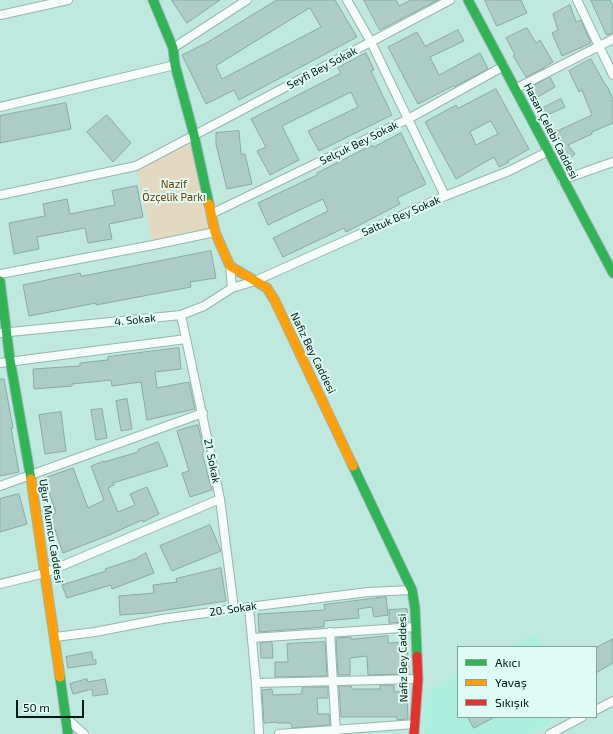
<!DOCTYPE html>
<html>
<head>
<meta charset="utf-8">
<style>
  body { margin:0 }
  #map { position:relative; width:613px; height:734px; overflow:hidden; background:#bfe8de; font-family:"Exo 2",sans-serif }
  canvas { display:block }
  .legend { position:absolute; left:457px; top:646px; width:140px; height:72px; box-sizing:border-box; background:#dffcf4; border:1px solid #86a19a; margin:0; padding:5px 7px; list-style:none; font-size:12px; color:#001914 }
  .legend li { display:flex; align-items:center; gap:8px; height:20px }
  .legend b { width:20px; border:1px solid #86a19a }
  .scale { position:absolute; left:16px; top:700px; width:68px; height:18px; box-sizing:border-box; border:2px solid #001914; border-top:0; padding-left:5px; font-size:12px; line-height:14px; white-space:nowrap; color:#001914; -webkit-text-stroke:3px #dffcf4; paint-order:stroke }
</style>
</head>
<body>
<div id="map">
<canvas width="613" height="734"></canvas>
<ul class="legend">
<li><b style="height:5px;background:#30b455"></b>Akıcı</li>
<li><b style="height:5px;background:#ff9f0a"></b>Yavaş</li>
<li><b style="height:5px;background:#e5322d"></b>Sıkışık</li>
</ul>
<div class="scale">50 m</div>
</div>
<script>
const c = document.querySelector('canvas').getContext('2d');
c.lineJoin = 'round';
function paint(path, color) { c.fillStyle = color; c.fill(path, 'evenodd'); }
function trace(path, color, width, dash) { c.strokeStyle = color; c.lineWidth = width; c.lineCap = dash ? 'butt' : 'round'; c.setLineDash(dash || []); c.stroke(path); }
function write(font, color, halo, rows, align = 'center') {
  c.font = font + ' "Exo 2",sans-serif'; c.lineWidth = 4; c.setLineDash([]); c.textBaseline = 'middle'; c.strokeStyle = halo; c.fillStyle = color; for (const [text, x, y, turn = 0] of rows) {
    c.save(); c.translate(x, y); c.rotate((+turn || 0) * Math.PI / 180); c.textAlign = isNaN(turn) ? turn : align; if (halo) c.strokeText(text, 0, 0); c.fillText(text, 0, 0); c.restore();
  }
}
paint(new Path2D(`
  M537 633 543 647H510Z
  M458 675V717H561L529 734H424L425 693Z`), '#adefdf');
paint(new Path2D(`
  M194 135 215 232 153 245 136 166Z`), '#e2d9c0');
const building = new Path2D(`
  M172 0H220L187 23Z
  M277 0H335L357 37 239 100 234 90 206 104 182 55 208 42ZM310 8 321 27 222 79 216 66Z
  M364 0H396L399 6 411 0H438L380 30Z
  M485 0H521L527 13 497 26Z
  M591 0H610L613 6V33L607 35Z
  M570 5 576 22 581 20 591 43 562 56 552 33 558 30 553 14Z
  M527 28 536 43 540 40 553 62 544 67V68L526 77 513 56 515 55 506 38Z
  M458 30 464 41 430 57 439 75 480 53 488 69 454 87 453 86 418 104 388 47 417 32 425 46Z
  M366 53 374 70 371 71 392 115 319 151 308 131 358 107 351 92 282 126 299 160 270 175 257 151 266 147 251 119 341 73 338 68Z
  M591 59 606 86H607L613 99V123L592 132V134L568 145 575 154 568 160 563 154 565 153 555 132 592 115 582 90 579 92 569 71Z
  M550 77 555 87 536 98 530 88Z
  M496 89 529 149 508 161 509 162 499 167 494 157 456 179 425 122 456 105 458 108ZM491 121 498 134 476 145 470 132Z
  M561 99 565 107 545 116 541 109Z
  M66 103 71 129 0 143V116Z
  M107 115 131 143 113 162 87 132Z
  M239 131 241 154H245L252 184 227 189 216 144V133Z
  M401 133 426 184 397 198 400 204 346 232 344 228 283 257 273 238 328 211 323 199 268 225 258 203 317 175V173L372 145 373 147Z
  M137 186 143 217 109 224 112 239 88 243 85 228 37 237 39 249 14 254 9 223 45 216 43 204 67 199 70 214 115 205 112 191Z
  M211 251 216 278 190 282 191 287 96 305V303L29 316 23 285 80 273 81 276Z
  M179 348 181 369 155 372 157 388 189 382 195 409 147 420 141 382 112 386 111 380 72 384V386L34 389 33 369 80 366V363L108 360V357Z
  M0 379H4L13 428H11L19 472 0 476Z
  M127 399 132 429 121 431 116 401Z
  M102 409 107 438 96 440 91 410Z
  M61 412 66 451 45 454 39 415Z
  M198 425 204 452 202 453 212 490 190 497 182 473 189 471 177 431Z
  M158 442 168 466 113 483 114 485 108 488 118 512 135 505 130 494 147 487 159 514 143 522 142 520 109 535 63 553 50 515 56 513 44 478 73 468 88 508 104 500 91 466 104 461V462L138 452V450Z
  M19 494 27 524 0 532V499Z
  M210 525 221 551 172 571 160 546Z
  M146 553 154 573 112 589 111 585 67 598 62 585 106 571 105 569 135 559Z
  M221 568 226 601 148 613 120 615 119 596 154 593 153 585 177 582 176 579Z
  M386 597 388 615 374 617 372 607 358 609 359 618 324 621V627L259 632 258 614 325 610 324 605Z
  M407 609 408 622 389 623V610Z
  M388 636V643L407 642 409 674 368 675 367 656 350 658V675H338L336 638 351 637V639Z
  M613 639V663L596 673V648Z
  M272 642 273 658H261L260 643Z
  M325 642 327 676 275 677V662H288L287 644Z
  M92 652 93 660H96V664L68 668 66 657Z
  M87 679 88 682 105 679 108 694 93 696 92 689 73 694 70 684Z
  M380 685H394V692L407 691 408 719 397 720V717H341L339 686H351L352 689H380Z
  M303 687H328V698H317L318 714H329L330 725 292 728 291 723H277V722L264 723 262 690 272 689 273 695 301 694Z
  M468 717H495L474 728Z`);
paint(building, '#acccc5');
trace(building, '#8aaaa3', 1);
const street = new Path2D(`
  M347 0 371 42 445 196
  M577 0 613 75
  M0 15 68 0
  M173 48 247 0
  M515 89 613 39
  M0 107 175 65
  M562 180 613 162
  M0 195 136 166 450 0
  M211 214 408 119 504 66
  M230 266 232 288
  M0 274 153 245 215 232
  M181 315 220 499 234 609
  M0 333 181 315 204 306 232 288 255 281 445 196 509 171 547 152
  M0 363 186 339
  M0 486 203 413
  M0 584 45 573 220 499
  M249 607 256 683 259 734
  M330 632 336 734
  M55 637 95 632 162 619 249 607 368 592 412 590
  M252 638 416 627
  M256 683 418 679
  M596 710 613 701
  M65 717 84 734
  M279 734 415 724
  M550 734 582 717`);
const fast = new Path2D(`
  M153 0 173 48 175 65 194 135 209 204
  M468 0 613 273
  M0 281 10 360 31 479
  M353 466 412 590 415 608 417 656
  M60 677 68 734`);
const slow = new Path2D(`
  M209 204 215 232 230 266 267 288 275 301 353 466
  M31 479 60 677`);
const jam = new Path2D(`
  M414 734 418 679 417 656`);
trace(street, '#96b6af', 10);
trace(fast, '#96b6af', 11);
trace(slow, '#96b6af', 11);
trace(jam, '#96b6af', 11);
trace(street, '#f5fcfa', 8);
trace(fast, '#30b455', 9);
trace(slow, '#ff9f0a', 9);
trace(jam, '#e5322d', 9);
write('11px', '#001914', '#dffcf4', [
  ["Seyfi Bey Sokak",322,68,-28],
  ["Hasan Çelebi Caddesi",551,131,63],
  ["Selçuk Bey Sokak",359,143,-26],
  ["Saltuk Bey Sokak",401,216,-24],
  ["4. Sokak",135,320,-6],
  ["Nafiz Bey Caddesi",313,353,64],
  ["21. Sokak",212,461,79],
  ["Uğur Mumcu Caddesi",51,531,81],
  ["20. Sokak",233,609,-8],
  ["Nafiz Bey Caddesi",403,658,-91]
]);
write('11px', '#723a00', '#dffcf4', [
  ["Nazif",174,184],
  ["Özçelik Parkı",174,197]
]);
</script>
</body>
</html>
